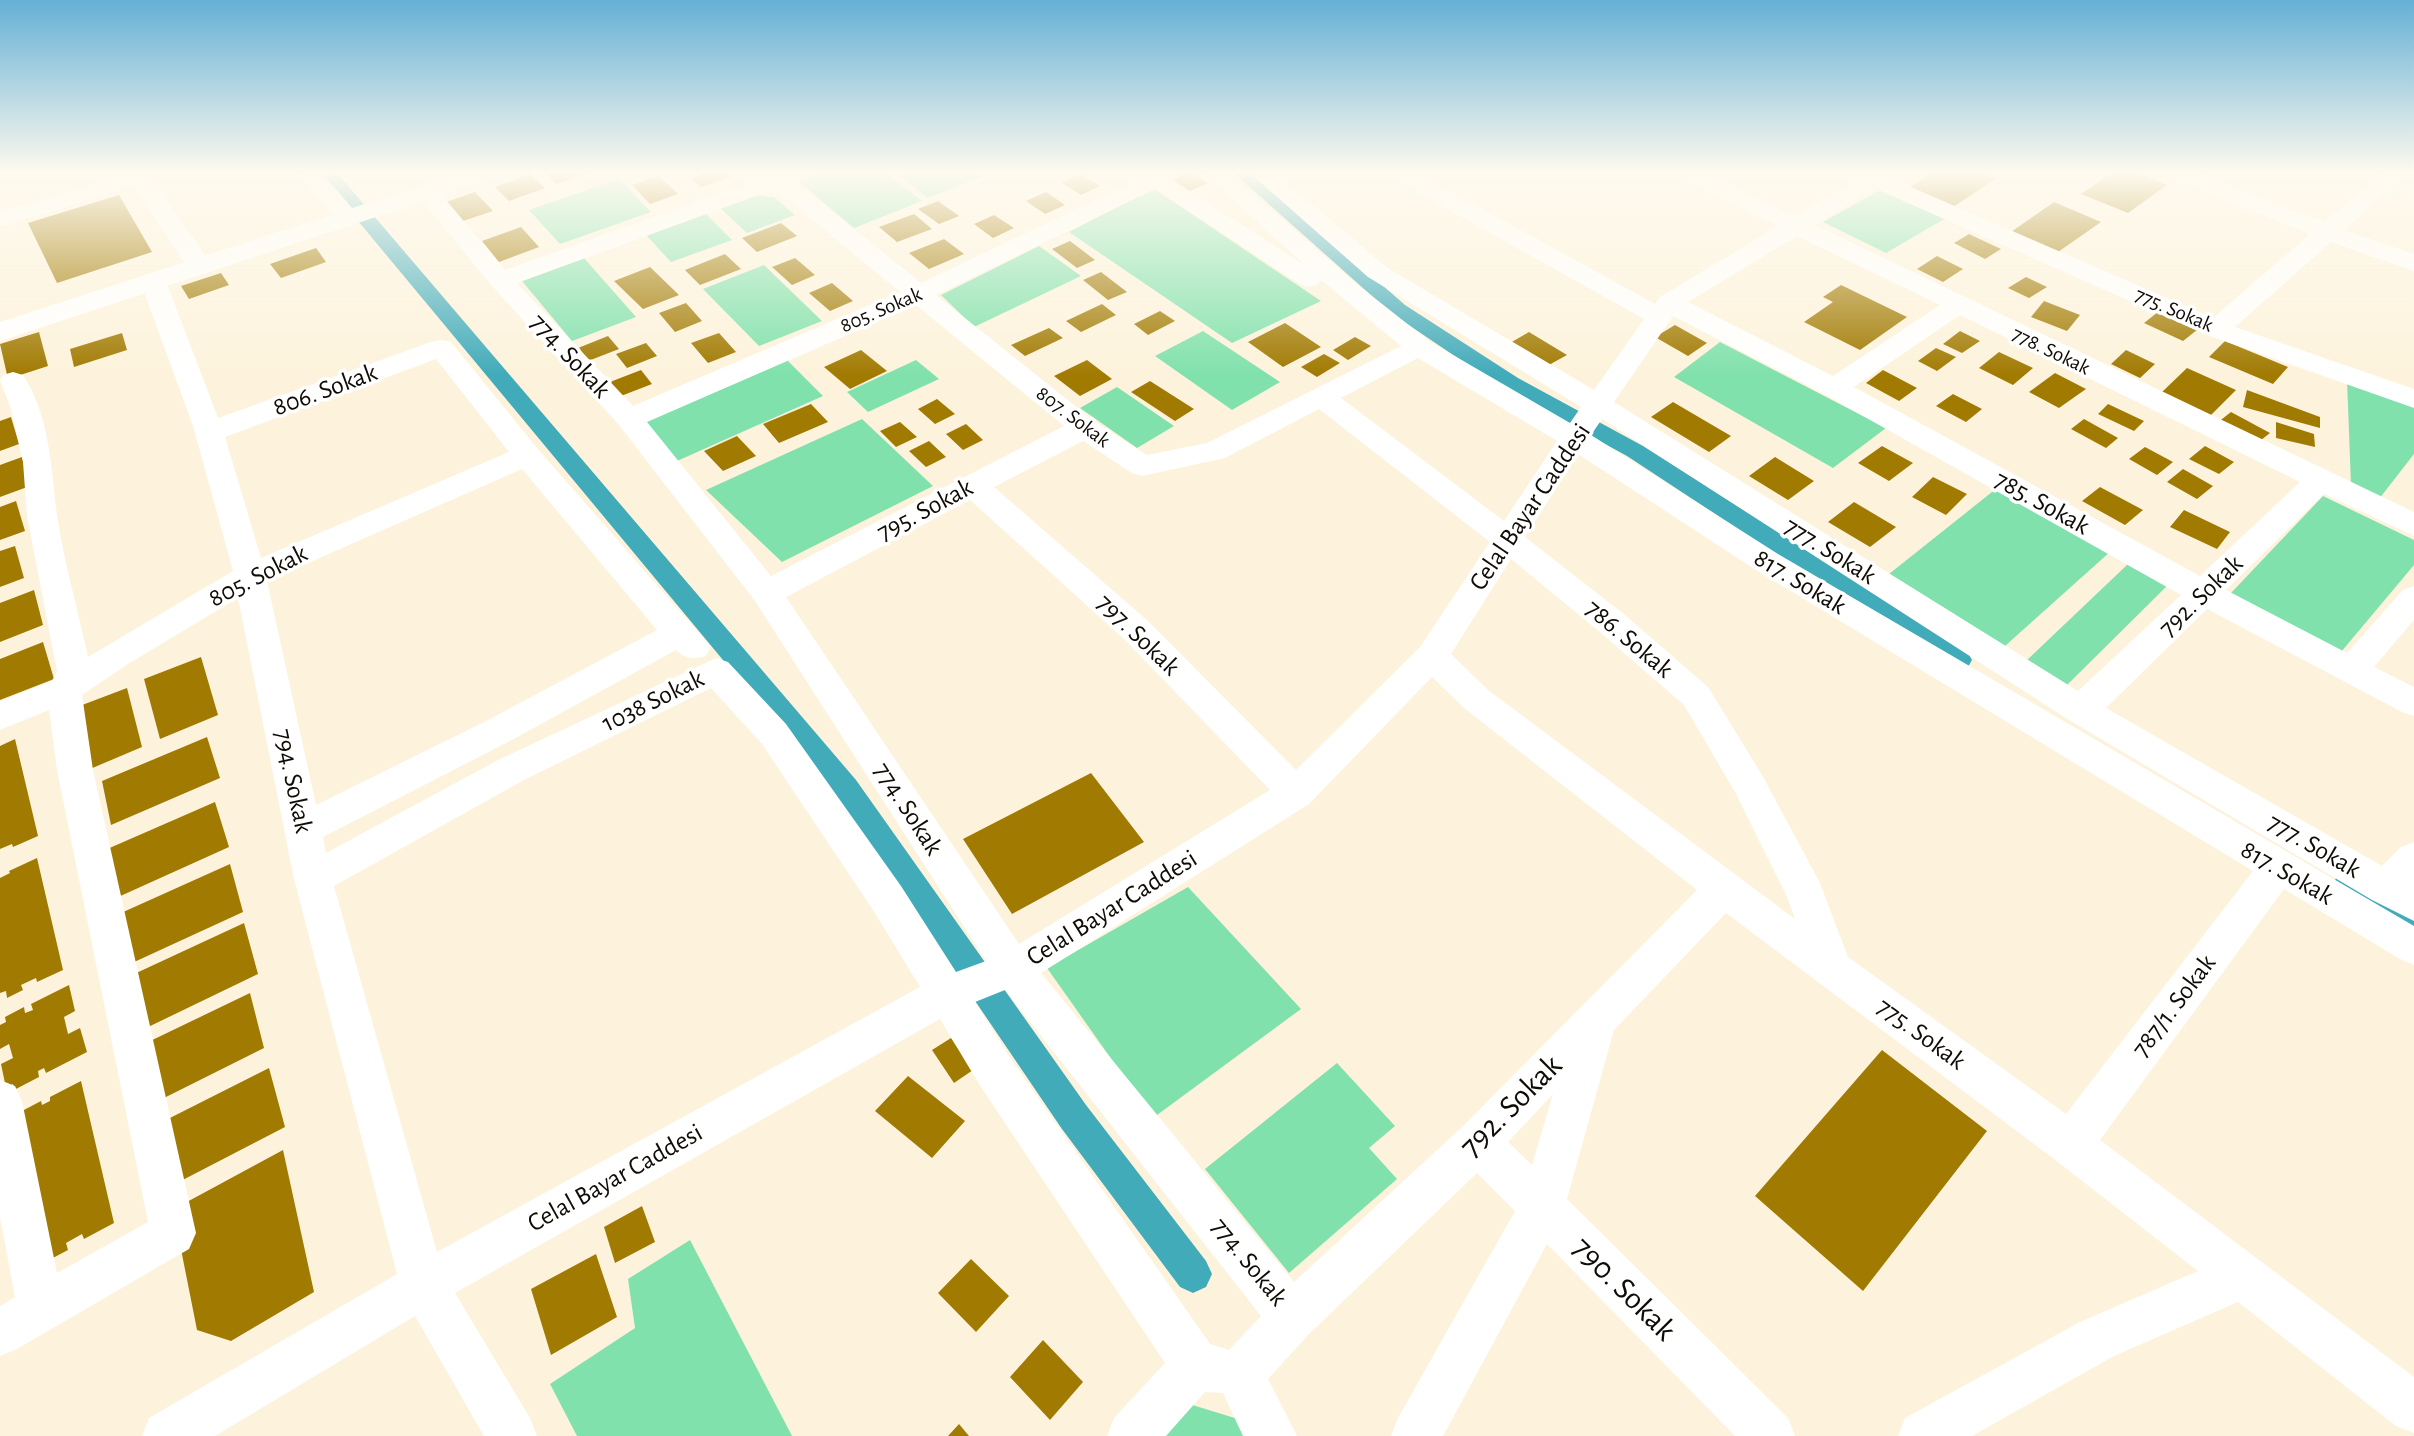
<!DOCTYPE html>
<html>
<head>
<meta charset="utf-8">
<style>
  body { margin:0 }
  canvas { display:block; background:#fdf3dc }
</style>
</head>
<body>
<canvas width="2414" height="1436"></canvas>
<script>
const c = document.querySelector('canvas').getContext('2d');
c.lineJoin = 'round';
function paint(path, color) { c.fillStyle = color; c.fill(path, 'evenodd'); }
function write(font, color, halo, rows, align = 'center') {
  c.font = font + ' "Alegreya Sans",sans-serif'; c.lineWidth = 7; c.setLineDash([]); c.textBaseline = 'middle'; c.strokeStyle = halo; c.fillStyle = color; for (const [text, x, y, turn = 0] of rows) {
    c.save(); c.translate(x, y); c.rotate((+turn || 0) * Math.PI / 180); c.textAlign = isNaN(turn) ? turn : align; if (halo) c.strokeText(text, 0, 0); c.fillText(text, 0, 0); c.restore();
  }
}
paint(new Path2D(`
  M818 174H887L922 201 854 228 798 181Z
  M897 174H980L983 176 928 198Z
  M619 179 651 212 560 244 529 210Z
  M1153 188 1321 301 1232 343 1069 232Z
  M1884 188 1946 218 1886 253 1823 222Z
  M752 195 774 197 795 215 747 233 719 207Z
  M706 214 732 240 671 262 646 235Z
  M1039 246 1081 276 974 327 941 295Z
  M584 258 636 317 572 341 522 281Z
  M764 265 822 321 759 346 703 289Z
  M1203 331 1280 382 1232 410 1155 356Z
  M1720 342 1886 428 1833 468 1674 377Z
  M786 359 823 396 677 461 643 421Z
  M916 360 939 379 868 412 847 392Z
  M2347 380 2414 405V454L2379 499 2351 485Z
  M1117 387 1174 426 1137 448 1080 408Z
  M862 419 933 486 782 562 706 490Z
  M1997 488 2111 551 2005 646 1889 574Z
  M2323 496 2414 540V565L2341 652 2231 593Z
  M2128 564 2168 585 2067 685 2026 661Z
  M1188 887 1301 1009 1153 1118 1047 968Z
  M1337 1063 1395 1126 1369 1148 1397 1179 1289 1273 1205 1169Z
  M690 1240 792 1436H577L550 1384 635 1328 628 1279Z
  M1186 1403 1238 1419 1249 1436H1159Z`), '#80e1ac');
paint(new Path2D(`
  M319 174H338L856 780 1086 1105 1206 1261 1212 1274 1206 1287 1193 1293 1180 1287 1062 1129 836 796Z
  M1235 174H1255L1405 305 1518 378 1643 446 1968 653 1972 660 1968 667 1958 670 1948 667 1627 456 1502 388 1391 313Z
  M2347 874 2414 910V940L2336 896 2332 887 2336 878Z`), '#41abba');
paint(new Path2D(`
  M530 174 545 188 509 201 495 187Z
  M546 174H586L556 184Z
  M703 174H727L731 177 701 187 691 178Z
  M1081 174 1100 186 1081 195 1061 182Z
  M1178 174H1194L1208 183 1190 191 1169 178Z
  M1931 174H1986L1997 178 1953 207 1910 187Z
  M2110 174H2140L2167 185 2128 213 2081 194Z
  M659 176 678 194 650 204 632 185Z
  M475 192 493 211 463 221 446 202Z
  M1046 192 1065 205 1045 214 1026 201Z
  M119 195 152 252 57 283 28 223Z
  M938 201 959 216 939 224 918 209Z
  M2054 202 2101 222 2058 252 2011 232Z
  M914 214 932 229 897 242 879 227Z
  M994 215 1014 228 993 238 974 224Z
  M781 223 797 236 757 252 742 238Z
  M521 227 539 247 499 262 482 241Z
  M1969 234 2001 249 1985 259 1954 243Z
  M944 239 964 254 929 269 909 253Z
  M1070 241 1095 260 1077 268 1052 249Z
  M316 248 326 262 281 278 270 264Z
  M725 254 741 269 700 285 685 270Z
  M1937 256 1963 269 1943 282 1917 269Z
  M795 258 815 275 792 285 772 267Z
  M650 267 679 295 643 309 614 281Z
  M1101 272 1127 292 1108 300 1083 280Z
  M221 273 229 285 189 299 181 286Z
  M2026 277 2047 287 2029 298 2008 288Z
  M832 283 853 301 830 311 809 293Z
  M1841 285 1907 317 1860 350 1804 322 1833 302 1823 297Z
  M2044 301 2080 315 2067 331 2031 317Z
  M686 303 702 321 675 332 659 313Z
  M1102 304 1116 315 1081 332 1066 321Z
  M1160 311 1175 321 1148 335 1134 324Z
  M2158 312 2197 330 2183 341 2144 323Z
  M1285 323 1321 347 1283 367 1248 342Z
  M1675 325 1707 343 1688 356 1655 337Z
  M1049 328 1063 338 1025 356 1011 345Z
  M1960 331 1980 341 1962 353 1943 344Z
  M39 332 48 366 8 379 0 344Z
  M1529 332 1567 355 1547 366 1510 343Z
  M122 333 127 350 74 367 70 349Z
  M719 333 736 352 708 363 691 343Z
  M608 336 619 349 588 361 578 348Z
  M1355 337 1371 346 1348 360 1333 350Z
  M2225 341 2288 367 2273 384 2209 357Z
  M646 343 657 356 627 368 616 354Z
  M1936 348 1956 357 1937 371 1918 361Z
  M861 350 887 371 850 389 824 367Z
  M2126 350 2155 364 2140 378 2111 364Z
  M1999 352 2033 368 2013 385 1979 368Z
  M1324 354 1340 363 1317 377 1301 367Z
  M1087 360 1112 379 1080 396 1054 376Z
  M2187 368 2236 390 2211 415 2161 393Z
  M641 370 652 384 621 396 610 382Z
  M1883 370 1917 388 1899 401 1866 383Z
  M2055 373 2086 389 2059 408 2029 392Z
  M1150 381 1194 409 1175 421 1131 392Z
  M2247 390 2320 417V428L2243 407Z
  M1953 394 1982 409 1966 422 1936 406Z
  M937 399 955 414 935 424 918 409Z
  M1673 402 1731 436 1709 452 1651 417Z
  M811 404 828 422 779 443 763 424Z
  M2108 404 2144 421 2134 431 2098 414Z
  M2231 412 2270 433 2256 444 2217 423Z
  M11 417 19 444 0 451V421Z
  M2084 419 2118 438 2106 448 2071 429Z
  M900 422 917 437 896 447 880 431Z
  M2276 422 2314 434 2315 447 2276 438Z
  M966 424 983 440 963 450 946 434Z
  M737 436 756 456 723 471 704 451Z
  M929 441 946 457 926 467 909 451Z
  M1882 446 1913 463 1889 481 1858 463Z
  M2205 446 2234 462 2219 474 2189 459Z
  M2145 447 2173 462 2157 475 2129 459Z
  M22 457 30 486 0 497V465Z
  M1775 457 1814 481 1788 500 1749 476Z
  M2183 469 2213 486 2197 499 2167 482Z
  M1933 477 1967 494 1946 515 1912 497Z
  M2100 487 2143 510 2125 525 2082 501Z
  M16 501 25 531 0 540V507Z
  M1854 502 1896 527 1870 547 1828 522Z
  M2184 510 2230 532 2217 549 2170 527Z
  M15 546 24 578 0 587V551Z
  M34 590 43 625 0 642V603Z
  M43 642 54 679 0 700V659Z
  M201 657 218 715 160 739 144 679Z
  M127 688 142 747 83 772 69 710Z
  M207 737 220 778 111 825 102 781Z
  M15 739 38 836 13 847 12 844 0 849V746Z
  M1091 773 1144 842 1012 914 963 839Z
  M215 802 229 847 116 898 105 850Z
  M37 858 63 970 37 982 36 978 21 985 23 990 7 998 6 991 0 993V878L10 873 9 871Z
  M230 864 243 912 132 963 121 913Z
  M244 923 258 974 144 1029 132 975Z
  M69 985 75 1011 64 1017 68 1034 80 1028 87 1052 46 1073 44 1068 38 1071 39 1077 14 1090 13 1084 6 1088 1 1064 13 1058 9 1044 0 1049V1025L6 1022 5 1017 24 1007 25 1013 33 1010 31 1004Z
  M250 993 264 1048 156 1102 144 1044Z
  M951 1038 973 1070 954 1083 932 1050Z
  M1882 1050 1987 1131 1863 1291 1755 1196Z
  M269 1068 285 1127 173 1185 160 1123Z
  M908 1076 965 1121 932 1158 875 1111Z
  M81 1081 114 1223 84 1239 82 1234 66 1243 68 1250 51 1259 22 1111 41 1101 42 1105 50 1101V1097Z
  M283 1150 314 1292 231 1341 197 1330 176 1224 185 1203Z
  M642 1206 655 1242 615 1263 604 1227Z
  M596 1254 617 1317 551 1355 531 1289Z
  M971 1259 1009 1296 976 1332 938 1293Z
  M1043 1340 1083 1382 1050 1420 1010 1377Z
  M959 1424 969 1436H948Z`), '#a17a02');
paint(new Path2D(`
  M126 174H162L154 180 206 257 202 262 193 265 184 262 134 186 0 227V212Z
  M299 174H323L353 209 350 214 341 216 332 214Z
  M759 174H808L804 179 796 182 921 283 1150 174H1180L1173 181 1306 266 1204 174H1230L1353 281 1429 341 1570 423 1581 407 1368 277 1251 174H1277L1386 267 1594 390 1644 319 1394 179 1390 174H1419L1655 304 1660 297 1778 226 1682 179 1678 174H1708L1795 216 1855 180 1849 174H1893L1890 178 2213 318 2310 234 2172 179 2168 174H2200L2324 222 2380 174H2406L2344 230 2414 254V271L2331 242 2235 327 2414 389V408L2207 335 1874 188 1815 225 2414 512V536L2324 494 2226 590 2347 653 2403 590 2414 586V620L2374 667 2414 687V716L2402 712 2207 609 2106 708 2382 866 2401 847 2414 842V921L2372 900 2069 720 1602 419 1591 435 1778 554 2414 926V965L2400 959 2284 889 2100 1140 2414 1377V1433L2396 1426 2238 1302 2114 1356 1972 1436H1898L1905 1418 2080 1322 2198 1271 2054 1159 1726 913 1614 1030 1567 1199 1788 1418 1795 1436H1735L1547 1244 1443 1436H1391L1398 1418 1515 1211 1477 1173 1309 1334 1268 1379 1297 1436H1243L1223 1393 1205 1392 1166 1436H1107L1114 1418 1165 1363 979 1084 940 1019 455 1293 530 1418 537 1436H484L415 1316 215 1436H142L149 1418 397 1274 294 879 238 598 128 664 82 695 93 770 196 1233 189 1249 17 1349 0 1356V1306L15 1297 0 1217V1080L15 1086 22 1101 57 1273 148 1222 57 770 49 710 0 730V701L52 681 57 671 27 516 23 462 11 409 0 380 3 375 13 372 23 375C50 416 51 468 57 515 64 562 78 610 88 657L233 571 193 426 140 281 144 276 153 273 162 276 166 281 218 418 431 342 441 340 451 342 537 448 711 647 706 656C693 660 686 659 676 650L510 741 323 837 326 853 498 760 716 658 728 662 786 724 901 886 956 972 986 961 755 601 619 425 491 285 415 192 419 187H435L505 270 762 178ZM775 189 900 292 633 406 517 283ZM1155 189 1300 284 1309 287 1318 284 1321 280 1401 346 1207 443 1147 455 1094 421 936 295ZM1797 236 1940 305 1833 376 1688 302ZM916 305 1064 426 771 576 647 422ZM1960 315 2300 482 2200 576 1854 387ZM1673 316 1824 394 2181 595 2078 691 1614 402ZM1418 358 1557 441 1504 521 1341 398ZM436 359 509 452 261 558 225 437ZM1319 409 1490 542 1420 647 1296 770 1148 621 994 487 1083 441 1132 473 1142 476 1225 458ZM1578 454 1756 570 2253 871 2066 1114 1848 957 1820 883 1762 775 1708 687 1625 615 1525 537ZM522 469 657 630 486 721 316 805 267 581ZM970 500 1124 639 1270 790 1019 944 786 597ZM1511 559 1601 633 1684 705 1736 794 1787 897 1795 919 1488 690 1451 654ZM1432 677 1464 708 1697 890 1462 1127 1294 1282 1041 973 1309 804ZM711 688 762 744 873 910 920 987 437 1252 334 886 524 780ZM1005 990 1261 1316 1229 1350 1210 1344 1009 1056 975 1002ZM1553 1094 1532 1165 1508 1142Z`), '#fff');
paint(new Path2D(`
  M457 174H495L491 179 0 341V322Z`), '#fff');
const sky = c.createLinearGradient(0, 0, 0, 375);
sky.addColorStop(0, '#65b0d6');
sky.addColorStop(0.46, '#fefaef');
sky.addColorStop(1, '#fefaef00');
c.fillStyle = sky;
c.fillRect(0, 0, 2414, 375);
write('21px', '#0f0b05', '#fff', [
  ["805. Sokak",881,310,-23],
  ["775. Sokak",2174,310,23],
  ["778. Sokak",2051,351,26],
  ["807. Sokak",1073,417,37]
]);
write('26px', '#0f0b05', '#fff', [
  ["774. Sokak",570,356,47],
  ["806. Sokak",325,390,-20],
  ["785. Sokak",2042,503,29],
  ["Celal Bayar Caddesi",1530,507,-56],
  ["795. Sokak",925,510,-28],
  ["777. Sokak",1830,551,32],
  ["805. Sokak",258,576,-27],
  ["817. Sokak",1800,582,31],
  ["792. Sokak",2201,596,-44],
  ["797. Sokak",1138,635,44],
  ["786. Sokak",1629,639,40],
  ["1038 Sokak",653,701,-26],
  ["794. Sokak",293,781,78],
  ["774. Sokak",908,809,57],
  ["777. Sokak",2314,846,30],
  ["817. Sokak",2287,873,30],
  ["Celal Bayar Caddesi",1112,908,-32],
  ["787/1. Sokak",2174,1006,-53],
  ["775. Sokak",1921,1034,36],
  ["Celal Bayar Caddesi",615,1178,-29],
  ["774. Sokak",1249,1262,51]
]);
write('32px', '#0f0b05', '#fff', [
  ["792. Sokak",1511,1106,-45],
  ["790. Sokak",1624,1289,45]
]);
</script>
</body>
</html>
